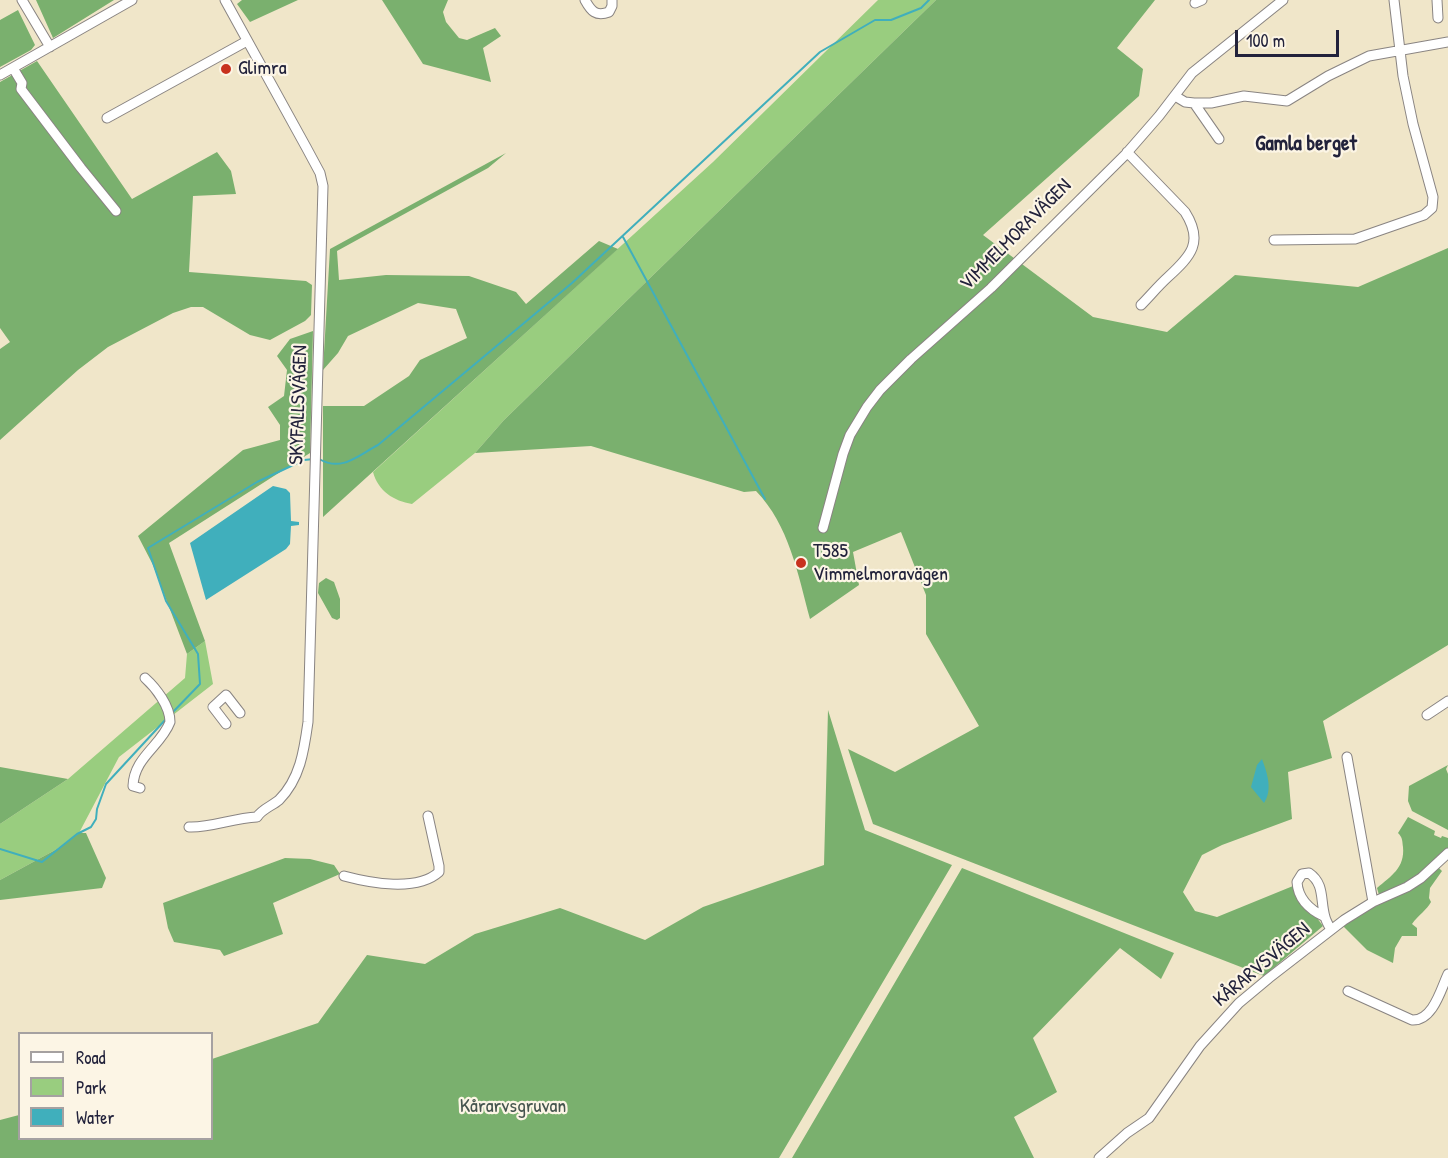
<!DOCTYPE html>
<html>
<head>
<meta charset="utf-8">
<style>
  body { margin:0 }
  #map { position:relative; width:1448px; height:1158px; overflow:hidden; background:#f0e6c9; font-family:"Patrick Hand",sans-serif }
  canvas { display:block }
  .legend { position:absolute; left:18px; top:1032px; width:195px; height:108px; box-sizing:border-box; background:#fcf5e5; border:2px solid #a5a1a1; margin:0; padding:8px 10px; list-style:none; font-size:18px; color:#22223b }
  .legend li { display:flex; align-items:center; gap:12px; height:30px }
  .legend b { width:30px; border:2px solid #a5a1a1 }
  .scale { position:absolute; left:1235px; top:30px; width:104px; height:27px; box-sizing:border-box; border:3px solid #22223b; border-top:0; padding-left:8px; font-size:18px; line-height:21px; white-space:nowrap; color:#22223b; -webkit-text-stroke:4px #fcf5e5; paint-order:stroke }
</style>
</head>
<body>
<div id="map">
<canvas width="1448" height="1158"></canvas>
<ul class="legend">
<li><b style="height:8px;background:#fff"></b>Road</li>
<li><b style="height:16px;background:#99cd7f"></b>Park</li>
<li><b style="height:16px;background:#40afbc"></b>Water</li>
</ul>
<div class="scale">100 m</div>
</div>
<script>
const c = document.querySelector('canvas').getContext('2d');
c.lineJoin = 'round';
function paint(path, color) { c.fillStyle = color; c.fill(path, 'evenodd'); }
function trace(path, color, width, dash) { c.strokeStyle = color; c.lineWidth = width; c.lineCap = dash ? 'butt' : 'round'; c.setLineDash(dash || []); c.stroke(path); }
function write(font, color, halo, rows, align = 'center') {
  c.font = font + ' "Patrick Hand",sans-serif'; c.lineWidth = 4.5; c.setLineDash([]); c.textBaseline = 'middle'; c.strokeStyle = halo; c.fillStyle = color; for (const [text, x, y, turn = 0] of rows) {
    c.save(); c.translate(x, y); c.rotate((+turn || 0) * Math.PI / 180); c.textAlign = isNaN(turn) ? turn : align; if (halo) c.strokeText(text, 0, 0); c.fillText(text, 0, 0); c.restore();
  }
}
paint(new Path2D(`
  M878 0H936L504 420 475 453 412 504C394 501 378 491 373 472L713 162Z
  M205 641 213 684 119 757 79 833 57 849 0 880V824L68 779 185 678 187 654Z`), '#99cd7f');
paint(new Path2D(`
  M36 0H114L53 38Z
  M242 0H298L250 22 237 4Z
  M382 0H448L443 12 446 22 459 38 467 40 495 28 501 36 483 48 491 82 423 64Z
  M936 0H1155L1117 48 1143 69 1139 96 983 235 1093 317 1167 332 1235 275 1358 287 1448 248V645L1323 721 1332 758 1288 772 1292 819 1222 845 1202 855 1183 892 1195 911 1217 917 1293 886 1323 926 1264 976 873 824 848 749 895 772 979 726 926 634V595L901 532 853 552 859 585 810 619C798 574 789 525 756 491L744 492 591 446 475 453 504 420Z
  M18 10 35 45 31 50 0 67V20Z
  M37 61 132 199 217 152 231 171 236 194 193 196 189 272 306 281 312 285 311 315 305 321 270 340 250 335 203 307H191L173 313 108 347 78 370 0 440V349L10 342 0 328V82Z
  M506 153 488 168 337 251 339 280 386 275 469 276 516 292 526 304 599 241 618 249 323 517V406H364L409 376 420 360 467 338 456 309 418 303 348 336 338 353 323 370 330 249Z
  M313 331 310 453 169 543 205 641 187 654 153 565 138 536 243 450 280 440V425L268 407 284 396 287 370 277 356 290 339Z
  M326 578 334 582 340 599V618L337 620 332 618 318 593 319 583Z
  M828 710 865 830 952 865 779 1158H0V1120L19 1115 20 1138H212V1059L318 1023 367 955 425 964 475 934 560 908 645 940 703 907 824 865Z
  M1448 765 1446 769 1448 774V830L1412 811 1408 801 1409 786Z
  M0 767 68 779 0 824Z
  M1408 817 1435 831 1434 835 1441 838 1442 836 1448 838V848L1416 879 1379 895 1377 888C1391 876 1405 868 1403 847 1402 841 1403 838 1398 833Z
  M79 833H86L106 878 102 888 0 900V880L57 849Z
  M285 858 310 859 334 865 340 874 273 903 283 934 224 956 220 950 174 942 168 928 163 903Z
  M962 868 1174 953 1161 979 1120 948 1033 1038 1057 1092 1014 1117 1034 1158H792Z
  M1439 868 1442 871 1430 888 1429 898 1431 902C1427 910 1418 915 1412 924L1417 928V936H1402L1395 948 1393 963 1367 950 1343 926 1356 916 1415 887Z`), '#7ab06e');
paint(new Path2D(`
  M273 486 286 489 290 493 291 521 299 522V525L291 526 290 544 286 549 206 600 190 543Z
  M1262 759C1267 773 1273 789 1264 803L1251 787 1257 765Z`), '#40afbc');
trace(new Path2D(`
  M623 237 765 499
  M319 459C342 472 357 456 378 445L572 283 820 52 875 20H891L921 8 929 0
  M171 714 200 684 198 654 166 601 148 548 257 482 304 460 314 459
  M0 849 42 862 77 834 91 827 96 819 97 809 106 784 167 718`), '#40afbc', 2);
const minor = new Path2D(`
  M22 0 50 47
  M585 0C591 11 596 17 609 12L612 6V0
  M1437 0 1438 18
  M1195 3 1202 0
  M13 68 22 83 21 89 81 168 116 211
  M0 75 132 0
  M1175 96 1185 102 1194 103H1211L1244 96 1287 101 1328 76 1369 56 1448 42
  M1194 103 1219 139
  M107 118 247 41
  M1127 152 1185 212C1204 242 1191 256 1168 277 1158 286 1150 296 1141 305
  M1274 240 1355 239 1424 215 1432 208 1433 197 1413 124 1403 76 1394 0
  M823 528 843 454 850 435 867 407 880 390 911 359 991 288 1125 155 1159 116 1192 73 1283 0
  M1427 715 1448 701
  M226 724 213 707 226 695 240 713
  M1347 757 1373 902
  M140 788 133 786C134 757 161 746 170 722 170 706 156 688 145 678
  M189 827C211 828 233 818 257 817 262 809 272 806 279 800 300 779 304 751 308 722L323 186 320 173 306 147 225 0
  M344 876C370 883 417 892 439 872V866L428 816
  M1325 917C1310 910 1298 899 1297 882L1302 874 1309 873C1325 884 1320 900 1325 917 1326 921 1329 926 1331 930
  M1348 991 1412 1020C1433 1021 1441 989 1448 974
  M1099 1158 1127 1133 1149 1118 1200 1046 1239 1003 1269 978 1344 920 1373 902 1407 887 1421 878 1448 853`);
trace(minor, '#898482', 11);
trace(minor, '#fff', 9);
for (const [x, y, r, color] of [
  [226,69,6,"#c8321e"],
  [801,563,6,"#c8321e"]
]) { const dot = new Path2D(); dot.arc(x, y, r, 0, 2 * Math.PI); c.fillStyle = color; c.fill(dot); trace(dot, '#fcf5e5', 2); }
write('20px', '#22223b', '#fcf5e5', [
  ["Glimra",238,69],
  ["T585",813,552],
  ["Vimmelmoravägen",813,575]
], 'left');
write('20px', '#22223b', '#fcf5e5', [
  ["VIMMELMORAVÄGEN",1016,235,-45],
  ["SKYFALLSVÄGEN",299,405,-88],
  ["KÅRARVSVÄGEN",1262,965,-40]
]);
write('20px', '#46554f', '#fcf5e5', [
  ["Kårarvsgruvan",513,1107]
]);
write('bold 21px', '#22223b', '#fcf5e5', [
  ["Gamla berget",1306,144]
]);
</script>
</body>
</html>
